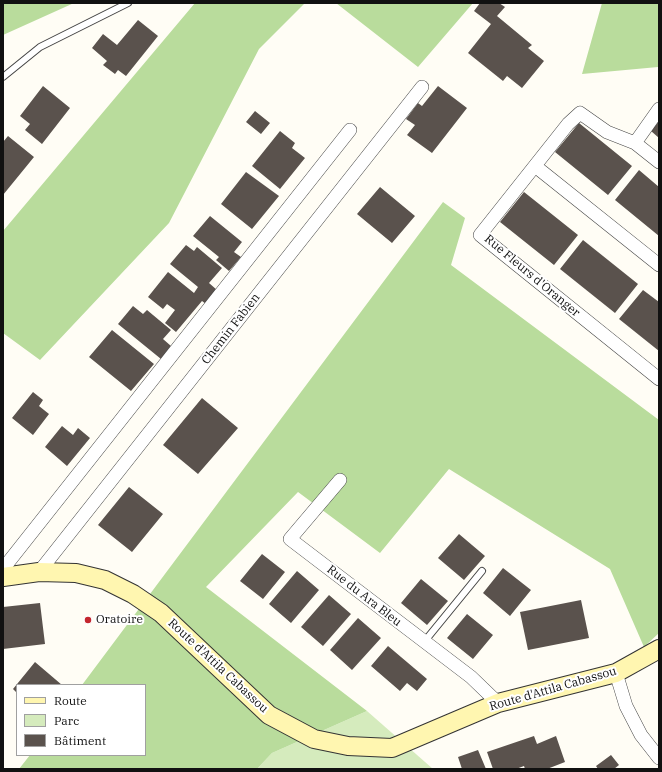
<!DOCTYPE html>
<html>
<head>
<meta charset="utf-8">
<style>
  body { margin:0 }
  #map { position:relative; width:662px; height:772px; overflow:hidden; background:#fffdf5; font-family:"IBM Plex Serif",serif }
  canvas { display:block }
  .frame { position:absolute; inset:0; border:4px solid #111; pointer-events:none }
  .legend { position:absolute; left:16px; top:684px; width:130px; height:72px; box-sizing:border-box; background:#fff; border:1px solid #a0a0a0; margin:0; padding:5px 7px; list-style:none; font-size:12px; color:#111 }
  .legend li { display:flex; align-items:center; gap:8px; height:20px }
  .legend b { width:20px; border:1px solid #a0a0a0 }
</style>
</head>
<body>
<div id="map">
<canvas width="662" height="772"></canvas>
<div class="frame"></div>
<ul class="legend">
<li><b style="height:5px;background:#fff6b0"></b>Route</li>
<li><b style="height:11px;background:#d5ebbd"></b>Parc</li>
<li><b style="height:11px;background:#5a524d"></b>Bâtiment</li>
</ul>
</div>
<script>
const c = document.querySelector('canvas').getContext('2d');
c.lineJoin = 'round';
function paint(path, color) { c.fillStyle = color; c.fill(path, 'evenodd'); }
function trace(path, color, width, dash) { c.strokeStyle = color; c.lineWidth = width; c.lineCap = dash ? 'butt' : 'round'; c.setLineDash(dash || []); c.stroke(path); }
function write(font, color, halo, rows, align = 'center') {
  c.font = font + ' "IBM Plex Serif",serif'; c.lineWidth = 4; c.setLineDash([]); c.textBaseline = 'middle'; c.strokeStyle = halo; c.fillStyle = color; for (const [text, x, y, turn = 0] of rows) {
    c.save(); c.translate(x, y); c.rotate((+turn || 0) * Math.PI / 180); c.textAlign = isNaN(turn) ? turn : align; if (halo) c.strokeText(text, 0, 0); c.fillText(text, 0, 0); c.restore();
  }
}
paint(new Path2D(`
  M367 711 433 769H257L272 753Z`), '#d5ebbd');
paint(new Path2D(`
  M3 3H74L3 35Z
  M195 3H305L259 49 169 223 40 360 3 333V231Z
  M336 3H473L418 67Z
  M602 3H659L658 67 582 74Z
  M443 202 465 218 451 265 659 420V633L644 647 610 569 449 469 380 553 298 492 206 587 367 711 272 753 257 769H19L30 755H145V685H82Z`), '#b9dc9c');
paint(new Path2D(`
  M480 3H499L505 7 497 16 532 45 528 48 544 61 522 88 507 76 503 81 468 53 491 24 474 11Z
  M138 20 158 36 126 76 118 70 115 74 103 65 107 61 92 48 103 34 117 45Z
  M43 86 70 108 42 144 25 130 30 124 20 116Z
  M438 86 467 108 432 153 407 135 415 125 406 119 418 103 422 106Z
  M255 111 270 123 261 134 246 122Z
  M659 121V138L651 131Z
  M579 123 632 166 608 195 555 152Z
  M280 131 295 143 292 148 305 158 280 189 252 166Z
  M8 136 34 157 3 195V142Z
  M639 170 659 187V236L615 200Z
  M246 172 279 196 252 229 221 204Z
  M380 187 415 216 392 243 357 214Z
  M524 192 578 235 554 265 500 222Z
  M210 216 242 242 234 252 241 257 229 271 216 260 219 257 193 236Z
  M583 240 638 284 615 313 560 269Z
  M186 245 194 251 197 247 222 268 209 283 217 290 206 304 202 301 176 332 165 323 175 310 167 304 163 309 148 297 168 272 194 293 198 287 170 264Z
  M643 290 659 302V351L619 319Z
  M133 306 143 314 147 310 171 330 163 339 171 346 161 359 118 324Z
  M112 330 154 364 131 391 89 357Z
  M33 392 43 400 39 406 49 414 33 435 12 418Z
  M202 398 238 428 198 474 163 445Z
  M62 426 73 435 78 428 90 438 67 466 45 447Z
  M129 487 163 514 132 552 98 525Z
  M459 534 485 556 464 580 438 558Z
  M262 554 285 572 263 599 240 581Z
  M503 568 531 590 510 616 483 593Z
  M297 571 319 590 291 623 269 604Z
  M421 579 448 601 427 625 401 603Z
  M329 595 351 614 323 646 301 627Z
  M581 600 589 638 528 650 520 612Z
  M40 603 45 644 3 649V607Z
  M467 614 493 635 473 659 447 638Z
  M358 618 381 638 352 670 330 650Z
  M388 646 427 679 417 691 407 683 400 691 371 666Z
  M35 662 62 685H17V693L13 689Z
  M534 736 537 744 556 736 565 762 547 769H525L524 766 516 769H493L487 752Z
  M478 750 486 769H462L458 757Z
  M611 755 619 765 614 769H598L596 766Z`), '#5a524d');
const lane = new Path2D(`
  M3 77 40 47 128 3
  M424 642 482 571`);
const street = new Path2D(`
  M635 143 659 109
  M659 162 635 143 607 132 580 113 568 124 480 235 659 379
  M535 166 659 265
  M340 480 290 539 471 677 498 703
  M3 569 350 130
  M39 572 422 87
  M616 673 626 706 641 735 659 758`);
const secondary = new Path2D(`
  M3 577 39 572 76 573 105 580 133 594 161 613 269 715 314 739 348 746 392 748 498 703 616 673 659 649`);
trace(lane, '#444', 8);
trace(street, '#444', 14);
trace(secondary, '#333', 20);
trace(lane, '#fff', 6);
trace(street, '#fff', 13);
trace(secondary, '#fff6b0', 18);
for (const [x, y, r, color] of [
  [88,620,4,"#c4262e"]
]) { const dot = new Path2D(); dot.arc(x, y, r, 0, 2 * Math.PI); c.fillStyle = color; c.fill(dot); trace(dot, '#fff', 1.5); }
write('12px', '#111', '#fff', [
  ["Rue Fleurs d'Oranger",532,276,40],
  ["Chemin Fabien",231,329,-52],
  ["Rue du Ara Bleu",364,596,38],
  ["Route d'Attila Cabassou",218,666,43],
  ["Route d'Attila Cabassou",553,689,-16]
]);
write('12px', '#111', '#fff', [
  ["Oratoire",96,620]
], 'left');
</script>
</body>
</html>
